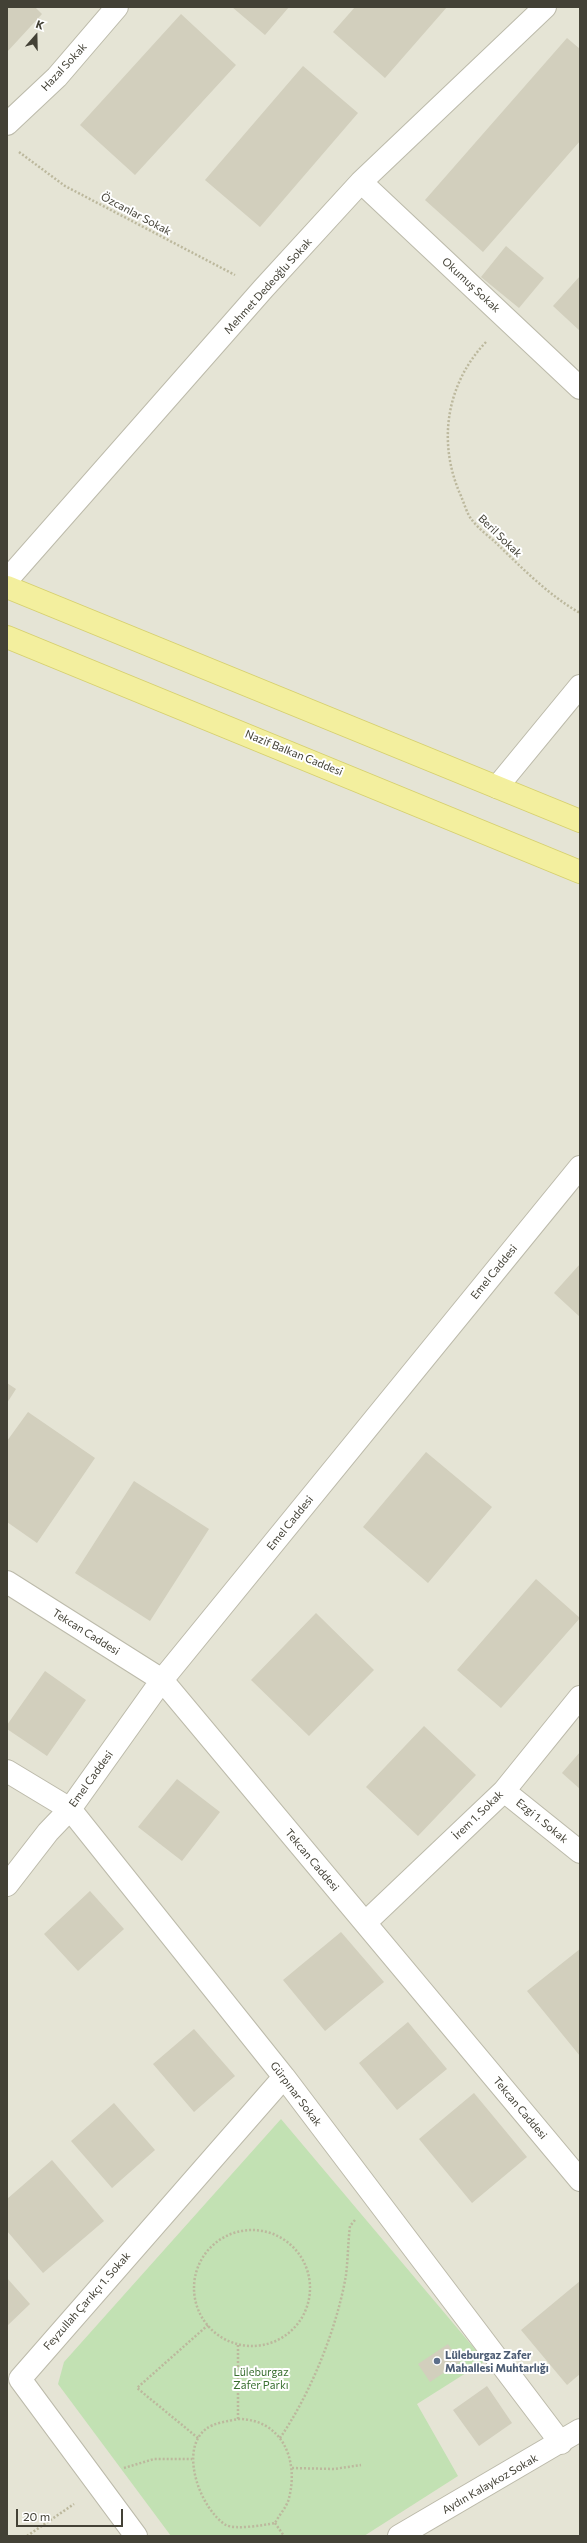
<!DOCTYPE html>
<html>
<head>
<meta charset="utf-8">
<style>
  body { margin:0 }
  #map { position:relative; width:587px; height:2543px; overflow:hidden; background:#f1f1e7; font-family:Commissioner,sans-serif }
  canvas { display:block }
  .frame { position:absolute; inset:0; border:8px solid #434136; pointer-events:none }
  .north { position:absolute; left:16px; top:16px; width:40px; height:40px; -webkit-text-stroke:3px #fff; paint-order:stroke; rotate:20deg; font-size:11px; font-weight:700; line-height:16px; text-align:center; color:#434136 }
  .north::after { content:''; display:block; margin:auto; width:14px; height:18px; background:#434136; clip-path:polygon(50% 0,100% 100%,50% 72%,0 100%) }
  .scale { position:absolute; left:16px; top:2509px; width:107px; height:18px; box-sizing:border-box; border:2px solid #434136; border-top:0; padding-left:5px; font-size:12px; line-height:14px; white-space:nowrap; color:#434136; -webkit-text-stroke:3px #fff; paint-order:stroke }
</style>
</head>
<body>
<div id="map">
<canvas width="587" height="2543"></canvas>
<div class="frame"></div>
<div class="north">K</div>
<div class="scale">20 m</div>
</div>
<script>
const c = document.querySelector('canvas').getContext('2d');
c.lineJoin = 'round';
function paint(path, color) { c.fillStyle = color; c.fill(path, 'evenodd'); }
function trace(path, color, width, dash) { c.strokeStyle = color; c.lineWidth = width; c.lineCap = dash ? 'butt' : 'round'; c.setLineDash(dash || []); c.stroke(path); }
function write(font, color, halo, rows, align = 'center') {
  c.font = font + ' Commissioner,sans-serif'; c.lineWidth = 4; c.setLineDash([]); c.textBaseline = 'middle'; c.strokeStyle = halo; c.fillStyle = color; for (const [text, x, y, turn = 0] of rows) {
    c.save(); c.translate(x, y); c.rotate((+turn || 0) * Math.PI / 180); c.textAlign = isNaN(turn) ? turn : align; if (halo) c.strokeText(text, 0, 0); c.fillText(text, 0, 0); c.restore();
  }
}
paint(new Path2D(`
  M7 7H580V2536H7Z`), '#e5e4d5');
paint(new Path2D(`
  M281 2119 485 2361 417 2404 458 2476 364 2536H171L58 2384 64 2362Z`), '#c2e1b3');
paint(new Path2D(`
  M7 7H35L42 14 7 52Z
  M232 7H289L265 35Z
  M355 7H447L385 78 333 32Z
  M181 14 236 65 135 175 80 125Z
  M567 38 580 49V141L483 252 425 200Z
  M303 66 358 113 260 227 205 180Z
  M506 246 544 278 519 308 481 277Z
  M580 276V331L553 306Z
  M580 1264V1317L554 1293Z
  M7 1383 16 1389 7 1403Z
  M28 1412 95 1458 37 1543 7 1522V1441Z
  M426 1452 492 1507 428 1583 363 1527Z
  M134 1481 209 1529 150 1621 75 1573Z
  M536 1579 580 1618 501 1708 457 1670Z
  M316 1613 374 1670 309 1736 251 1680Z
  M45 1671 86 1700 47 1756 7 1729V1725Z
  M424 1726 476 1775 418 1836 366 1787Z
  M580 1752V1789L562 1773Z
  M177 1779 220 1812 182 1861 138 1827Z
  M90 1891 124 1929 78 1971 44 1934Z
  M341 1932 384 1982 325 2031 283 1980Z
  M580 1949V2056L527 1991Z
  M408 2022 447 2069 397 2110 359 2063Z
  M194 2029 235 2076 194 2112 153 2064Z
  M474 2093 527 2157 472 2203 419 2139Z
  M114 2103 155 2150 112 2188 71 2141Z
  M52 2160 104 2221 43 2273 7 2231V2199Z
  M7 2278 30 2304 7 2326Z
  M580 2281V2374L567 2385 521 2330Z
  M448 2344 460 2362 430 2382 418 2364Z
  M487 2386 512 2423 479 2446 453 2410Z`), '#d2cfbd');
const minor = new Path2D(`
  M7 124 57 77 117 7
  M361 182 580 388
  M7 580 263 289 361 182 545 7
  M497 787 580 686
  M7 1582 162 1680 580 2180
  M7 1771 70 1809 284 2077 561 2443
  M504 1791 580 1852
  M7 1885 48 1832 70 1809 162 1680 580 1167
  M365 1923 504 1791 580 1697
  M136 2536 20 2379 284 2077
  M399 2536 580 2430`);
const major = new Path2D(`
  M7 587 580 821
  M7 637 580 872`);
trace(minor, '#bcbaaa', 24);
trace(major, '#d6d06f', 24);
trace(new Path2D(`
  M19 152 65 186 235 275
  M486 342C446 384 437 443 461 496 464 503 467 514 472 520 478 528 487 535 494 541 520 566 548 595 580 613
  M194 2288a58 58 0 1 1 116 0a58 58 0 1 1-116 0Z
  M238 2419C282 2419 299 2460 289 2498 287 2507 279 2515 275 2523 264 2525 236 2530 226 2525 201 2510 178 2450 206 2429 213 2423 229 2421 238 2419Z
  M238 2419V2344
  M198 2438 137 2388 208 2325
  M280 2438C311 2393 337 2328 346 2275 348 2259 348 2242 350 2226L355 2220
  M124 2468 154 2459H192
  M292 2468 334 2469 361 2465
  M275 2523 284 2536
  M27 2536 74 2504`), '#bcb89d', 2.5, [2, 2]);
trace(minor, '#fff', 22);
trace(major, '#f3ef9e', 22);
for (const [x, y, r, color] of [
  [437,2361,4,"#5c6f8a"]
]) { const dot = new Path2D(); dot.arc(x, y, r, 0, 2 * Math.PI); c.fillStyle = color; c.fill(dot); trace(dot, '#fff', 1.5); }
write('11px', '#434136', '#fff', [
  ["Hazal Sokak",64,67,-47],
  ["Özcanlar Sokak",136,214,28],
  ["Okumuş Sokak",471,285,43],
  ["Mehmet Dedeoğlu Sokak",268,286,-48],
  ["Beril Sokak",500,536,44],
  ["Nazif Balkan Caddesi",294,753,22],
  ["Emel Caddesi",494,1272,-51],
  ["Emel Caddesi",290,1523,-51],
  ["Tekcan Caddesi",86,1632,32],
  ["Emel Caddesi",91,1779,-54],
  ["İrem 1. Sokak",478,1815,-44],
  ["Ezgi 1. Sokak",542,1821,39],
  ["Tekcan Caddesi",312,1860,50],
  ["Gürpınar Sokak",296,2094,53],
  ["Tekcan Caddesi",520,2108,50],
  ["Feyzullah Çarıkçı 1. Sokak",87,2301,-49],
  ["Aydın Kalaykoz Sokak",490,2484,-30]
]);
write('bold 11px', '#4e5e75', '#fff', [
  ["Lüleburgaz Zafer",445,2355],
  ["Mahallesi Muhtarlığı",445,2368]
], 'left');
write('11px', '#396f30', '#fff', [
  ["Lüleburgaz",261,2372],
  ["Zafer Parkı",261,2385]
]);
</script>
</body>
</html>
